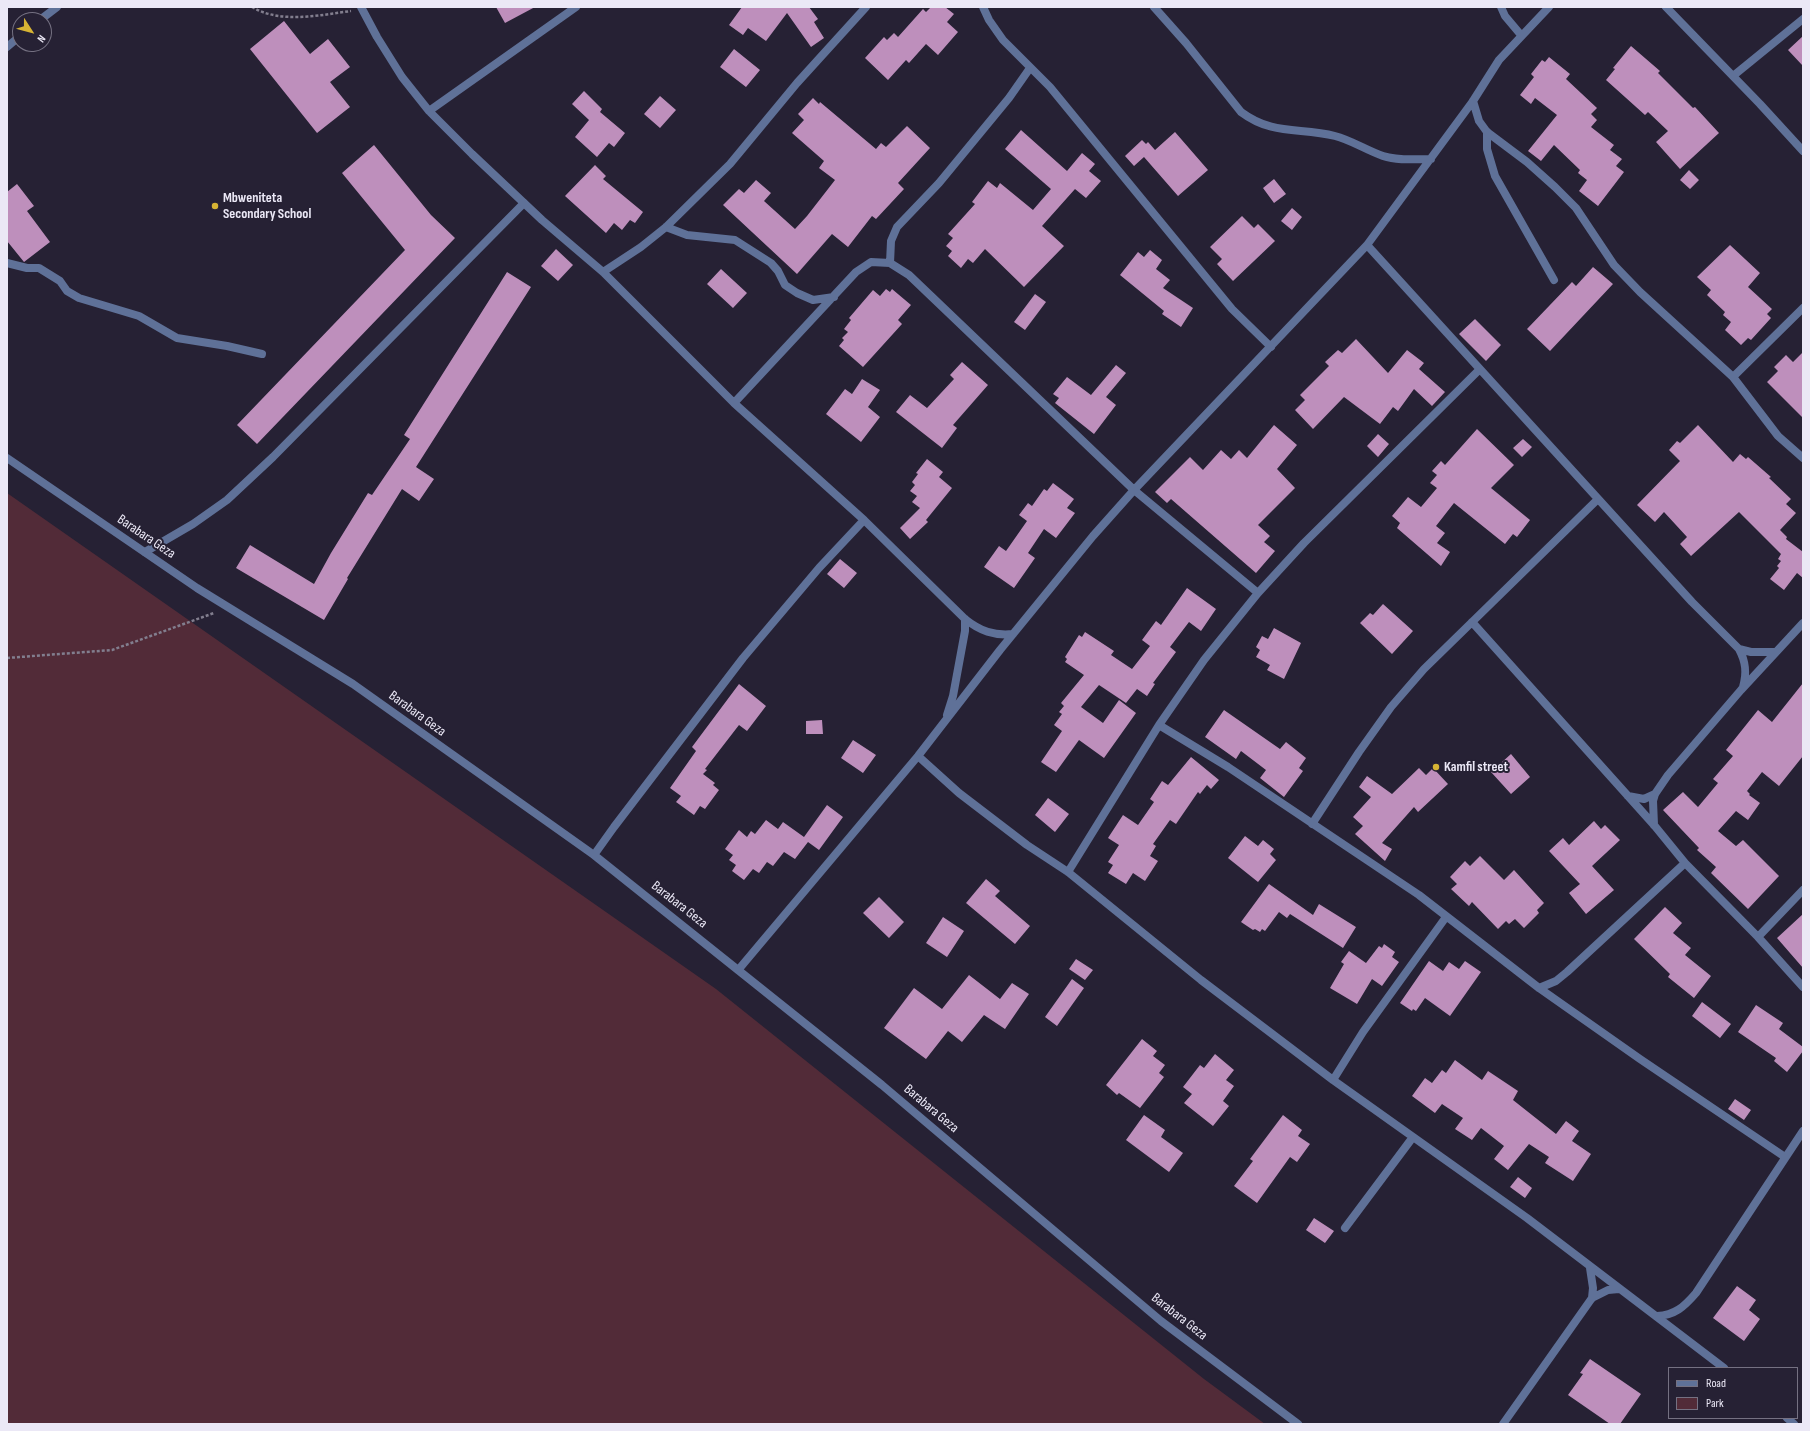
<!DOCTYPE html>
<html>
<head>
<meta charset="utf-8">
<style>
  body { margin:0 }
  #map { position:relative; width:1810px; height:1431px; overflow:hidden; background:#262134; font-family:"Sofia Sans Condensed",sans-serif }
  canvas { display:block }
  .frame { position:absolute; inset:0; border:8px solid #ebe8f6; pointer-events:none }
  .legend { position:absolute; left:1668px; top:1367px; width:130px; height:52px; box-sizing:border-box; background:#262134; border:1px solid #757182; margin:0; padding:5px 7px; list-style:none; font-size:12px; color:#ebe8f6 }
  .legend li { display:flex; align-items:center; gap:8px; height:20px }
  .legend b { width:20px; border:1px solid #757182 }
  .north { position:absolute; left:12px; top:12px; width:40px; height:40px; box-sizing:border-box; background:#262134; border:1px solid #757182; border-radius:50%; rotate:126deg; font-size:11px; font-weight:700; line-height:16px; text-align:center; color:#ebe8f6 }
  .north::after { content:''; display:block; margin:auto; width:14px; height:18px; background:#d7b434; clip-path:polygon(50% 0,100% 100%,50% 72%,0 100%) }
</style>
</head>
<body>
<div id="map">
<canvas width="1810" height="1431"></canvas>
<div class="frame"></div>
<ul class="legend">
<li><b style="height:5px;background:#5f7198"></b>Road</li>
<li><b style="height:11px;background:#522b38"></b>Park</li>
</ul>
<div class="north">N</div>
</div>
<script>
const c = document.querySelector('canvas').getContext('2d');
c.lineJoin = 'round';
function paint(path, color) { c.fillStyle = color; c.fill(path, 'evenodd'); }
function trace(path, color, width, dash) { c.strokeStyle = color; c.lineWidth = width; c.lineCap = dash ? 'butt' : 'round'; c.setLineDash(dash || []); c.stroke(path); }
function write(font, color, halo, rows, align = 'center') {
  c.font = font + ' "Sofia Sans Condensed",sans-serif'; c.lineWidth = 4; c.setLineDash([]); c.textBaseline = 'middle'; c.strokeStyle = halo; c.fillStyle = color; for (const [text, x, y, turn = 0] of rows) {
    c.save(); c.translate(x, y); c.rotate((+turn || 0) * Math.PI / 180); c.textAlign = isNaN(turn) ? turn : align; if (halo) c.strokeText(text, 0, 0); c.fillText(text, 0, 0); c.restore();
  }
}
paint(new Path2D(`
  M7 493 716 989 1204 1379 1265 1424H7Z`), '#522b38');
paint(new Path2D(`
  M496 7H535L505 23Z
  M742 7H809L818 19 814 22 824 38 811 47 787 13 766 41 748 28 743 35 729 25Z
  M931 7H945L954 14 947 22 958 32 938 55 926 44 909 63 906 60 888 80 865 58 884 37 887 40 894 33 898 37 923 9 926 12Z
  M284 21 310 54 328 39 350 67 330 82 350 107 317 133 250 49Z
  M1803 36V66L1788 50Z
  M1631 46 1660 71 1658 73 1693 108 1695 107 1719 133 1680 169 1656 142 1668 131 1648 112 1645 115 1606 80 1615 69 1613 68Z
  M734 49 760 70 746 87 720 67Z
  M1549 57 1570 74 1566 79 1597 108 1591 114 1597 120 1591 127 1614 145 1610 150 1622 159 1616 166 1624 172 1598 206 1579 191 1587 180 1578 173 1580 170 1554 145 1541 161 1528 151 1557 115 1535 98 1531 104 1520 95 1534 77 1531 74 1542 60 1545 62Z
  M584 91 602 109 600 112 625 133 614 147 609 143 597 157 575 137 589 120 572 104Z
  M660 96 676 110 660 128 644 114Z
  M813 98 819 104 820 102 876 149 881 143 886 147 907 126 930 148 898 183 904 189 876 219 872 216 848 247 832 234 797 274 723 205 739 189 744 193 756 180 771 193 764 201 795 229 807 216 835 180 819 168 824 161 792 133 804 120 798 114Z
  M1021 130 1067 171 1082 153 1095 164 1089 171 1101 181 1086 198 1075 189 1042 226 1064 246 1024 287 985 249 973 263 968 259 961 268 948 256 952 251 946 246 953 238 948 234 975 204 972 202 988 181 997 188 1000 183 1033 210 1051 189 1005 149Z
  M1175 132 1208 170 1178 196 1144 157 1134 166 1125 156 1142 140 1146 144 1148 142 1155 150Z
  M374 145 431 215 455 238 257 444 237 425 405 250 342 173Z
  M595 165 606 176 603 179 643 212 635 223 630 220 622 230 614 223 606 233 565 196Z
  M1689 170 1699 180 1690 189 1680 180Z
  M1274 179 1286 194 1274 203 1263 188Z
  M17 184 34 206 27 211 50 242 24 262 7 241V192Z
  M1292 208 1302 217 1292 230 1281 221Z
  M1242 216 1254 228 1258 224 1275 241 1233 281 1217 264 1222 259 1210 247Z
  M1730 245 1760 273 1748 287 1772 309 1767 314 1771 318 1751 340 1748 338 1741 345 1725 330 1731 322 1723 315 1725 312 1707 295 1711 290 1697 277Z
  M556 249 573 265 558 281 541 266Z
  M1150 250 1162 260 1156 269 1170 280 1163 288 1193 308 1181 327 1162 314 1164 311 1120 275 1138 252 1144 257Z
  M1593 267 1613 284 1550 351 1527 329 1572 282 1576 286Z
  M721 269 747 293 733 308 707 284Z
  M507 272 531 287 416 467 434 479 419 501 402 489 347 578 348 579 324 620 236 568 250 545 314 584 331 553 368 493 372 495 410 439 404 435Z
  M886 289 890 292 892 289 911 305 898 320 902 324 863 367 839 346 844 340 842 338 848 332 844 329 851 320 849 318 873 290 880 296Z
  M1035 294 1046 302 1025 330 1014 322Z
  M1475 319 1501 345 1486 361 1459 334Z
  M1356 339 1388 373 1407 350 1424 363 1419 369 1445 392 1432 406 1414 389 1398 411 1393 407 1380 424 1344 397 1313 429 1295 410 1305 400 1300 395 1329 366 1325 362 1338 350 1342 353Z
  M1803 352V418L1767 382 1778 371 1774 367 1786 355 1793 362Z
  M962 362 988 385 953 425 957 428 942 448 896 412 910 395 927 408 954 379 950 375Z
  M1116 365 1126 373 1106 397 1116 405 1094 434 1055 403 1059 398 1053 394 1067 377 1091 395Z
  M862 379 880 390 868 407 880 417 861 442 826 414 845 389 852 394Z
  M1274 425 1297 445 1277 469 1295 488 1258 525 1270 536 1264 542 1275 551 1256 573 1171 499 1167 503 1155 492 1190 457 1203 470 1221 450 1231 459 1239 450 1247 458Z
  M1698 425 1733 462 1740 454 1746 459 1748 457 1771 477 1769 478 1791 499 1786 504 1796 513 1780 530 1787 537 1786 539 1803 552V578L1797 573 1784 590 1770 579 1779 568 1777 566 1781 561 1778 559 1781 554 1739 512 1691 556 1680 544 1687 537 1664 512 1655 522 1637 505 1680 461 1669 450 1677 441 1680 443Z
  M1477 429 1514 465 1491 488 1530 520 1517 537 1513 534 1505 544 1454 503 1436 526 1445 533 1437 543 1450 552 1441 566 1397 528 1400 523 1392 516 1408 497 1421 507 1437 488 1430 483 1437 475 1432 471 1441 461 1445 465Z
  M1378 434 1389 444 1378 457 1367 446Z
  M1523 439 1532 447 1522 457 1513 448Z
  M927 459 943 472 939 477 952 488 926 520 928 522 910 539 900 528 920 508 912 502 917 496 910 491 915 485 912 482 918 474 916 473Z
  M1053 483 1074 499 1067 508 1075 513 1056 538 1044 529 1028 553 1035 558 1014 588 984 567 999 546 1006 551 1027 521 1019 515 1028 503 1032 506 1044 489 1047 491Z
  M840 559 857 573 844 588 827 574Z
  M1187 588 1216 609 1201 631 1189 622 1170 647 1176 652 1153 683 1155 684 1147 696 1137 689 1126 703 1099 685 1081 707 1103 723 1119 700 1136 713 1104 758 1079 740 1056 772 1041 762 1062 731 1054 725 1062 714 1059 712 1064 706 1061 703 1084 675 1065 662 1067 659 1065 657 1079 635 1082 637 1085 632 1114 651 1111 655 1132 669 1150 646 1142 640 1156 621 1161 625Z
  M1383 604 1413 631 1392 654 1360 623 1370 613 1373 615Z
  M1274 628 1301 643 1284 679 1267 670 1270 665 1256 657 1260 650 1256 647 1262 636 1268 639Z
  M1803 683V756L1779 786 1762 772 1747 791 1750 794 1749 795 1760 803 1748 820 1736 811 1718 831 1736 846 1743 840 1779 876 1748 909 1711 873 1716 867 1697 850 1699 848 1663 810 1683 792 1698 807 1718 783 1713 779 1733 756 1726 750 1758 710 1772 722Z
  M739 684 766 706 747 731 739 725 705 769 707 770 703 774 715 783 713 785 719 790 705 809 700 806 694 815 676 802 681 796 670 788 696 751 692 747Z
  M1224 710 1280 749 1286 742 1306 758 1299 768 1303 771 1284 797 1260 778 1266 770 1241 751 1236 759 1205 737Z
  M822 720 823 734H806V721Z
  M853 740 876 755 863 773 841 758Z
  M1511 754 1530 777 1511 794 1491 772Z
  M1191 757 1219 780 1211 789 1207 785 1200 794 1198 792 1176 824 1170 820 1153 844 1156 846 1150 856 1158 861 1145 881 1133 873 1126 884 1108 873 1113 865 1108 862 1119 845 1108 838 1123 815 1138 825 1154 802 1150 799 1162 781 1168 785Z
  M1419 768 1426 775 1433 768 1448 784 1418 812 1414 807 1382 843 1392 849 1385 861 1355 834 1363 826 1353 817 1371 797 1359 787 1367 776 1392 794Z
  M1048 798 1069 814 1055 832 1035 815Z
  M827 805 843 817 819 850 808 842 795 859 784 852 773 866 767 862 759 873 753 869 744 880 732 871 736 865 729 860 733 855 725 849 739 830 747 837 751 831 755 834 766 820 778 829 783 822 804 837Z
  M1594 821 1601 829 1605 825 1620 840 1592 866 1614 890 1586 914 1569 893 1580 884 1549 851 1563 838 1569 845Z
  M1245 836 1258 846 1263 840 1274 849 1270 854 1276 860 1258 882 1228 858Z
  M1480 856 1504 880 1514 870 1544 903 1537 910 1539 913 1524 928 1515 919 1509 924 1506 921 1498 929 1472 902 1469 906 1451 889 1457 884 1450 877 1465 861 1470 866Z
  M986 879 1000 891 995 896 1030 926 1015 944 966 903Z
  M1269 884 1313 915 1319 904 1356 927 1343 948 1290 914 1287 918 1279 912 1265 931 1262 929 1260 932 1255 929 1253 930 1241 922Z
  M879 897 904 922 889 938 863 913Z
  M1665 907 1682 923 1673 933 1691 948 1685 955 1711 976 1694 998 1668 977 1670 974 1634 939Z
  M1803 914V968L1777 938Z
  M943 917 964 931 947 957 926 943Z
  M1384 944 1395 952 1392 957 1399 962 1382 986 1372 979 1357 1004 1330 988 1344 964 1341 962 1349 951 1366 963 1379 946 1382 948Z
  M1076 959 1093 970 1085 980 1069 969Z
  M1429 961 1443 971 1449 962 1459 969 1465 961 1481 972 1450 1016 1425 998 1416 1011 1413 1009 1412 1011 1400 1003Z
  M969 975 1000 999 1012 983 1029 994 1005 1029 984 1015 962 1042 948 1031 926 1059 884 1028 914 988 942 1009Z
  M1072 979 1084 988 1057 1026 1045 1017Z
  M1702 1002 1731 1024 1720 1038 1692 1016Z
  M1756 1005 1783 1023 1779 1029 1803 1047V1051L1787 1072 1774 1061 1776 1058 1738 1032Z
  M1142 1039 1157 1051 1153 1056 1165 1065 1159 1073 1164 1077 1140 1108 1119 1093 1117 1095 1106 1085Z
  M1215 1054 1234 1070 1226 1080 1234 1086 1223 1101 1229 1106 1213 1126 1184 1103 1192 1094 1183 1087 1200 1065 1204 1068Z
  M1455 1060 1482 1080 1488 1071 1518 1091 1513 1100 1556 1134 1566 1121 1579 1131 1572 1141 1591 1154 1573 1181 1545 1163 1549 1157 1529 1144 1508 1170 1494 1159 1504 1146 1481 1128 1472 1140 1455 1129 1463 1118 1442 1104 1435 1113 1412 1096 1425 1078 1432 1083 1442 1070 1446 1073Z
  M1735 1099 1751 1110 1744 1120 1728 1109Z
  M1144 1115 1165 1130 1161 1137 1183 1153 1169 1172 1126 1140Z
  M1283 1115 1302 1130 1298 1136 1310 1144 1297 1162 1290 1157 1257 1203 1234 1186 1253 1161 1250 1159Z
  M1518 1177 1532 1188 1525 1198 1510 1187Z
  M1314 1218 1334 1231 1325 1243 1306 1230Z
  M1737 1286 1756 1300 1749 1310 1760 1319 1744 1341 1713 1318Z
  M1590 1359 1641 1394 1620 1424H1610L1568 1395 1583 1374 1580 1373Z`), '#be8fbc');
trace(new Path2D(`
  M252 7C280 24 321 15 351 11
  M7 658 112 650 214 613`), '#827e8e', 2.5, [3, 2]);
trace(new Path2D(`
  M1487 132V149L1495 176 1554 280
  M7 263 27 268H39L60 281 67 291 79 298 139 316 177 338 227 346 262 354
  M145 552 193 524 227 500 273 457 524 203`), '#5f7198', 8);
trace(new Path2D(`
  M361 7 377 37 402 77 429 111 472 154 542 220 603 272 734 403 864 520 965 619C980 631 994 636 1013 634
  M983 7 989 20 1003 40 1050 87 1232 309 1271 347
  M1154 7 1186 43 1241 112C1273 136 1300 127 1335 136 1351 140 1366 150 1383 156 1398 161 1416 159 1431 159
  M1501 7 1505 16 1521 35
  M1666 7 1760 104 1803 151
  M40 20 57 7
  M7 47 20 36
  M1733 76 1803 19
  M1473 101 1479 121 1487 132 1527 162 1555 187 1576 208 1614 265 1640 292 1733 377 1778 436 1803 458
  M429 111 576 7
  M666 227 687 235 735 240 771 263 778 271 785 285 797 293 813 300 834 297
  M1367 245 1692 602 1739 649 1751 652H1775
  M890 263 891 241 897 227 939 183 1009 98 1030 68
  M603 272 641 247 666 227 730 164 797 83 866 7
  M1733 377 1803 308
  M734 403 856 272 871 262 890 263 909 275 1134 490 1258 593
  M7 458 197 588 353 684 594 855 882 1085 1161 1321 1298 1424
  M1472 622 1654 825 1685 863 1758 937 1803 987
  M1739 649C1746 662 1747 673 1743 687
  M947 715 953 696 965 631V619
  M1159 725 1228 767 1419 895 1539 988 1640 1059 1785 1157
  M918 756 959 793 1027 845 1068 872 1201 980 1333 1080 1527 1218 1724 1368
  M1628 796 1644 799 1655 794
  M1312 824 1359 752 1391 707 1424 669 1598 499
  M1654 825 1653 801 1655 794 1668 775 1741 690 1803 623
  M594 855 614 827 743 658 819 568 864 520
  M1068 872 1159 725 1204 660 1258 593 1304 543 1479 370
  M1758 937 1803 890
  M739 969 918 756 1000 650 1093 536 1134 490 1367 245 1473 101 1499 60 1549 7
  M1539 988 1556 981 1567 972 1685 863
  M1333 1080 1363 1032 1446 917
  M1345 1228 1413 1137
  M1590 1268 1593 1288 1592 1298
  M1657 1316C1675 1315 1684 1307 1696 1293L1803 1131
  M1787 1418 1794 1424
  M1503 1424 1592 1298 1608 1290 1619 1289`), '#5f7198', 8);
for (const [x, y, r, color] of [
  [215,206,4,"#d7b434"],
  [1436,767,4,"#d7b434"]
]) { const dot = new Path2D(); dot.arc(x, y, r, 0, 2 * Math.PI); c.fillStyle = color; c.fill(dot); trace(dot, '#262134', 1.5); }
write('bold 14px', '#ebe8f6', '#262134', [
  ["Mbweniteta",223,198],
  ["Secondary School",223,214],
  ["Kamfil street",1444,767]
], 'left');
write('14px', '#ebe8f6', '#262134', [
  ["Barabara Geza",146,537,34],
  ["Barabara Geza",417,714,36],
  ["Barabara Geza",679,905,38],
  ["Barabara Geza",931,1109,40],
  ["Barabara Geza",1179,1317,38]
]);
</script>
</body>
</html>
